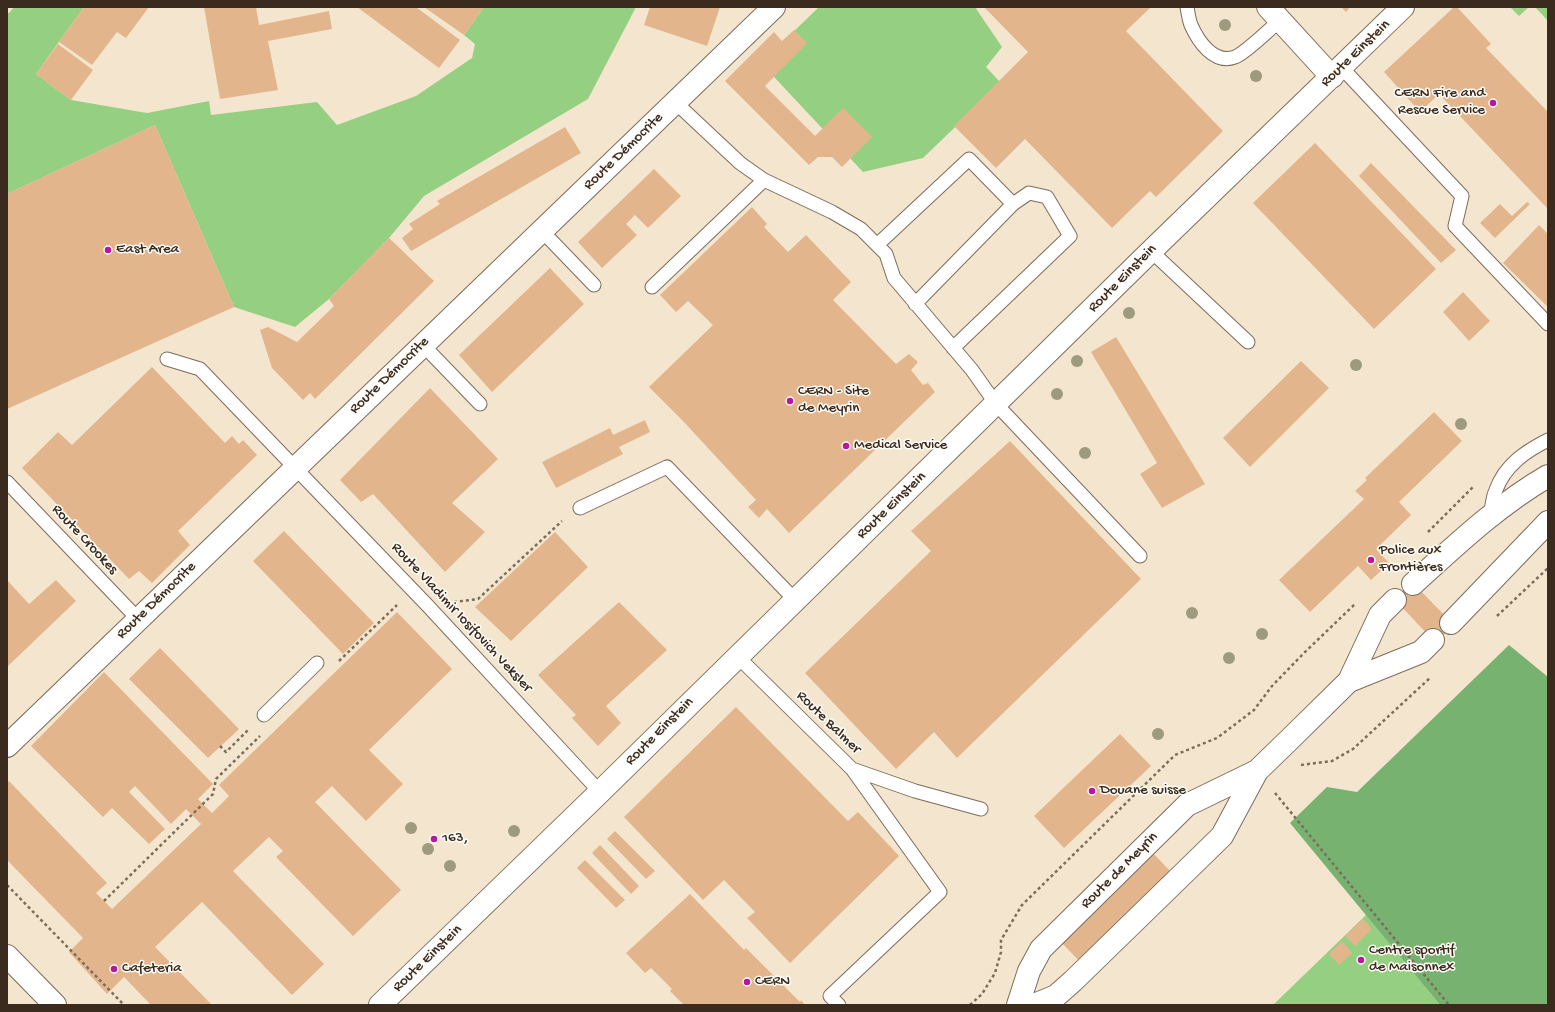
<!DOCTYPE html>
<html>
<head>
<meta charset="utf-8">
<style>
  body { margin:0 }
  #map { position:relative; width:1555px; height:1012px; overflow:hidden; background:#f4e6ce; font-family:"Gochi Hand",sans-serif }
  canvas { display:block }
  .frame { position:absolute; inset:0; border:8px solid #3b2a1e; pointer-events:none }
</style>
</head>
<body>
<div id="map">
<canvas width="1555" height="1012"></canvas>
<div class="frame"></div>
</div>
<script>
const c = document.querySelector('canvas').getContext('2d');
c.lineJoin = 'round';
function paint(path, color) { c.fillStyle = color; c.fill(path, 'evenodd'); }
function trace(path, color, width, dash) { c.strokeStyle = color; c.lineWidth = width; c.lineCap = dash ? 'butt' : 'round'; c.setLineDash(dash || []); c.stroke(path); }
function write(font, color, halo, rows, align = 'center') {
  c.font = font + ' "Gochi Hand",sans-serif'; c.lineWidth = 3; c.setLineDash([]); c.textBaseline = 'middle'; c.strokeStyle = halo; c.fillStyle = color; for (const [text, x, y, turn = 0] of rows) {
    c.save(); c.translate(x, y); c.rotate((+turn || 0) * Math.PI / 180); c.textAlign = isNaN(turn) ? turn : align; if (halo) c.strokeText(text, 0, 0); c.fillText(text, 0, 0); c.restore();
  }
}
paint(new Path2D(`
  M14 7H84L36 74 71 100 147 113 209 101 211 115 317 102 337 125 416 96 472 58 475 44 464 35 484 7H636L588 99 424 196 389 238 329 299 295 327 234 307 155 125 7 194V12L9 13Z
  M819 7H975L1002 47 986 67 1001 83 923 158 863 172 761 63Z
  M1510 7H1529L1519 16Z
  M1535 7H1548V21Z
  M1366 915 1440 1005H1273Z`), '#95cf82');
paint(new Path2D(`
  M1509 645 1548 677V1005H1440L1290 823 1327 787 1357 792Z`), '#78b270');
paint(new Path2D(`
  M84 7H149L126 38 117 32 92 65 59 42Z
  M204 7H256L259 25 329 11 332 29 268 41 278 90 220 99Z
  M357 7H416L460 40 439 68Z
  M424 7H484L464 35Z
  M650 7H720L707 46 644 25Z
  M984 7H1151L1126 31 1223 131 1156 197 1150 191 1112 228 1025 139 996 168 954 126 1028 52Z
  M1341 7H1350L1346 12Z
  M1454 7H1457L1491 44 1486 48 1548 112V209L1439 94 1420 112 1384 72Z
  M794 30 807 43 765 86 815 136 843 108 872 137 842 167 832 157H818L809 165 725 81 774 32 782 41Z
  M58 44 93 70 71 100 36 74Z
  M155 125 234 307 7 409V194Z
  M565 127 581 153 411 251 402 238 413 229 409 224 440 204 437 201Z
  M1315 143 1436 269 1374 329 1253 203Z
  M1371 163 1456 250 1441 263 1359 176Z
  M654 169 681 196 648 228 635 215 626 224 637 235 602 268 578 242Z
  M1527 202 1530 204 1495 238 1480 223 1500 204 1512 216Z
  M752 207 767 224 764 227 788 252 806 235 851 282 833 300 896 364 909 354 918 362 911 370 923 385 928 383 935 392 789 533 767 509 759 518 748 507 756 500 683 421 649 387 713 325 688 301 676 312 660 295Z
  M1539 225 1548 234V307L1503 263Z
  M389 238 434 281 315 399 310 393 303 400 272 368 260 330 268 327 297 342 334 306 329 299Z
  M550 268 584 304 492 392 459 355Z
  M1463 292 1490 321 1469 341 1443 312Z
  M1116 337 1205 484 1162 508 1140 474 1157 463 1091 352Z
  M1301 361 1329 388 1250 467 1223 438Z
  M152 367 225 443 232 436 239 444 243 440 257 455 178 531 190 545 152 583 139 571 129 579 22 468 58 432 72 445Z
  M430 388 498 459 452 503 485 532 445 572 373 494 361 502 340 480Z
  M1434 412 1462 441 1399 502 1411 515 1376 549 1389 563 1371 580 1358 566 1310 612 1279 580 1364 499 1355 491 1367 480 1365 478Z
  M645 420 650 432 619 447 623 454 556 488 542 462 610 428 613 435Z
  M1010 441 1141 579 957 758 934 732 896 769 805 673 931 551 911 531Z
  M284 531 374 623 343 654 253 561Z
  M555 532 588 567 511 641 475 607Z
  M7 580 29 604 56 580 76 601 7 667Z
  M1412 582 1454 625 1435 642 1394 599Z
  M619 602 667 650 606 706 621 723 598 746 572 718 576 715 538 675Z
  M397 612 452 669 369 750 403 784 366 821 332 786 315 802 401 890 353 936 276 857 283 851 269 837 233 871 324 964 292 995 202 902 155 947 212 1005H151L124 977 107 994 69 952 83 938 7 860V783L9 781 107 883 96 893 112 909 201 824 186 809 171 824 135 786 129 792 165 829 149 844 112 808 103 817 31 746 104 672 213 784 198 799 212 813 229 796 219 785Z
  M160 648 239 729 208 758 129 679Z
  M736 707 848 821 858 812 899 856 790 963 747 918 755 912 724 880 703 900 624 817Z
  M1120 734 1151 766 1064 848 1034 816Z
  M615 831 655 871 646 879 607 839Z
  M600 845 639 886 631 894 592 853Z
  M1147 847 1177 878 1082 964 1058 939Z
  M585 860 625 900 616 908 577 868Z
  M690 894 744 950 746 948 800 1002 801 1000 805 1005H684L670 991 672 989 651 968 645 973 626 953Z
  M1363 919 1372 929 1355 946 1345 936Z
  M1342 941 1352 953 1339 965 1329 954Z`), '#e3b58d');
const service = new Path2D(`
  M1187 7C1188 13 1189 20 1191 25 1198 41 1214 65 1235 57 1247 52 1269 29 1281 20
  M1342 68 1462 196 1455 226 1548 324
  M675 102 740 163 764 180 832 212 861 229 886 254 894 278 972 370 996 404 1140 556
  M542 231 594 285
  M877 245 969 159 1013 204 915 304
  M1151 251 1248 342
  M652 287 764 180
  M423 345 480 404
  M953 348 1070 236 1047 197 1029 193 1013 204
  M167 359 200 369 428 606 600 792
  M7 482 138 619
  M580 508 667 467 795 600
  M1490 517C1492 508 1492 498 1496 490 1505 465 1526 451 1548 440
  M737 656 852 769 915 791 981 809
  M264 715 317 663
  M839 1005 830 996 940 892 852 769`);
const minor = new Path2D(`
  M1268 7 1332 77
  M7 746 774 7
  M7 956 55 1005
  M380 1005 600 792 1151 251 1403 7`);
const primary = new Path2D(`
  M1413 584C1456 545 1498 505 1548 476
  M1451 623 1548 522
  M1349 681 1421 652 1433 640
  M1018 1005 1029 971 1041 949 1187 805 1257 771 1289 740 1349 681 1380 615 1395 600
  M1034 1005 1056 996 1073 981 1222 836 1257 771`);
trace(service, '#7c6c5c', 15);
trace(minor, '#7c6c5c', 24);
trace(primary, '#7c6c5c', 24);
trace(new Path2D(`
  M1428 532 1474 486
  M454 602 478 599 562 521
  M1497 616 1548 568
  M339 661 397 605
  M220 746 226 752 249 729
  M1301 765 1332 761 1353 749 1431 677
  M1275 793 1449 1005
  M7 885 124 1005
  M104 901 213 794 216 779 260 736
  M970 1005 982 994 995 973 1001 952V940L1022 905 1175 755 1217 738 1254 710 1272 686 1304 653 1355 604`), '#7c6c5c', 2.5, [3, 3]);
trace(service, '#fff', 13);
trace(minor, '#fff', 22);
trace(primary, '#fff', 22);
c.fillStyle = '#9d9a7e';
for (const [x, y] of [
  [1225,25],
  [1256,76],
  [1129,313],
  [1077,361],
  [1356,365],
  [1057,394],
  [1461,424],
  [1085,453],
  [1192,613],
  [1262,634],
  [1229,658],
  [1158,734],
  [411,828],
  [514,831],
  [428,849],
  [450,866]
]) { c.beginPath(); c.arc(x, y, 6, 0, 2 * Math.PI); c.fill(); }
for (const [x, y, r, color] of [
  [1493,103,4,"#b5179e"],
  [108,250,4,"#b5179e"],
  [790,401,4,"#b5179e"],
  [846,446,4,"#b5179e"],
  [1371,560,4,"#b5179e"],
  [1092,791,4,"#b5179e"],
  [434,839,4,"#b5179e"],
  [1361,960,4,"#b5179e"],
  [114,969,4,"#b5179e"],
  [747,982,4,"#b5179e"]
]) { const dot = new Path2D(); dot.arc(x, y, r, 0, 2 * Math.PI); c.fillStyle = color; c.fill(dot); trace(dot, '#fdfcf7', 1.5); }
write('15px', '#3b2a1e', '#fdfcf7', [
  ["Route Einstein",1356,54,-44],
  ["Route Démocrite",624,152,-44],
  ["Route Einstein",1123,279,-45],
  ["Route Démocrite",390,376,-44],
  ["Route Einstein",892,506,-44],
  ["Route Crookes",84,540,47],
  ["Route Démocrite",157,601,-44],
  ["Route Vladimir Iosifovich Veksler",461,618,47],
  ["Route Balmer",828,723,44],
  ["Route Einstein",660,732,-45],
  ["Route de Meyrin",1120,871,-45],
  ["Route Einstein",428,959,-44]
]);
write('15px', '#3b2a1e', '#fdfcf7', [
  ["CERN Fire and",1485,94,"right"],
  ["Rescue Service",1485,111,"right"],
  ["East Area",116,250],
  ["CERN - Site",798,392],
  ["de Meyrin",798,409],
  ["Medical Service",854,446],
  ["Police aux",1379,551],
  ["Frontières",1379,568],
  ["Douane suisse",1100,791],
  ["163,",442,839],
  ["Centre sportif",1369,951],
  ["de Maisonnex",1369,968],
  ["Cafeteria",122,969],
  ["CERN",755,982]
], 'left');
</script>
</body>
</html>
